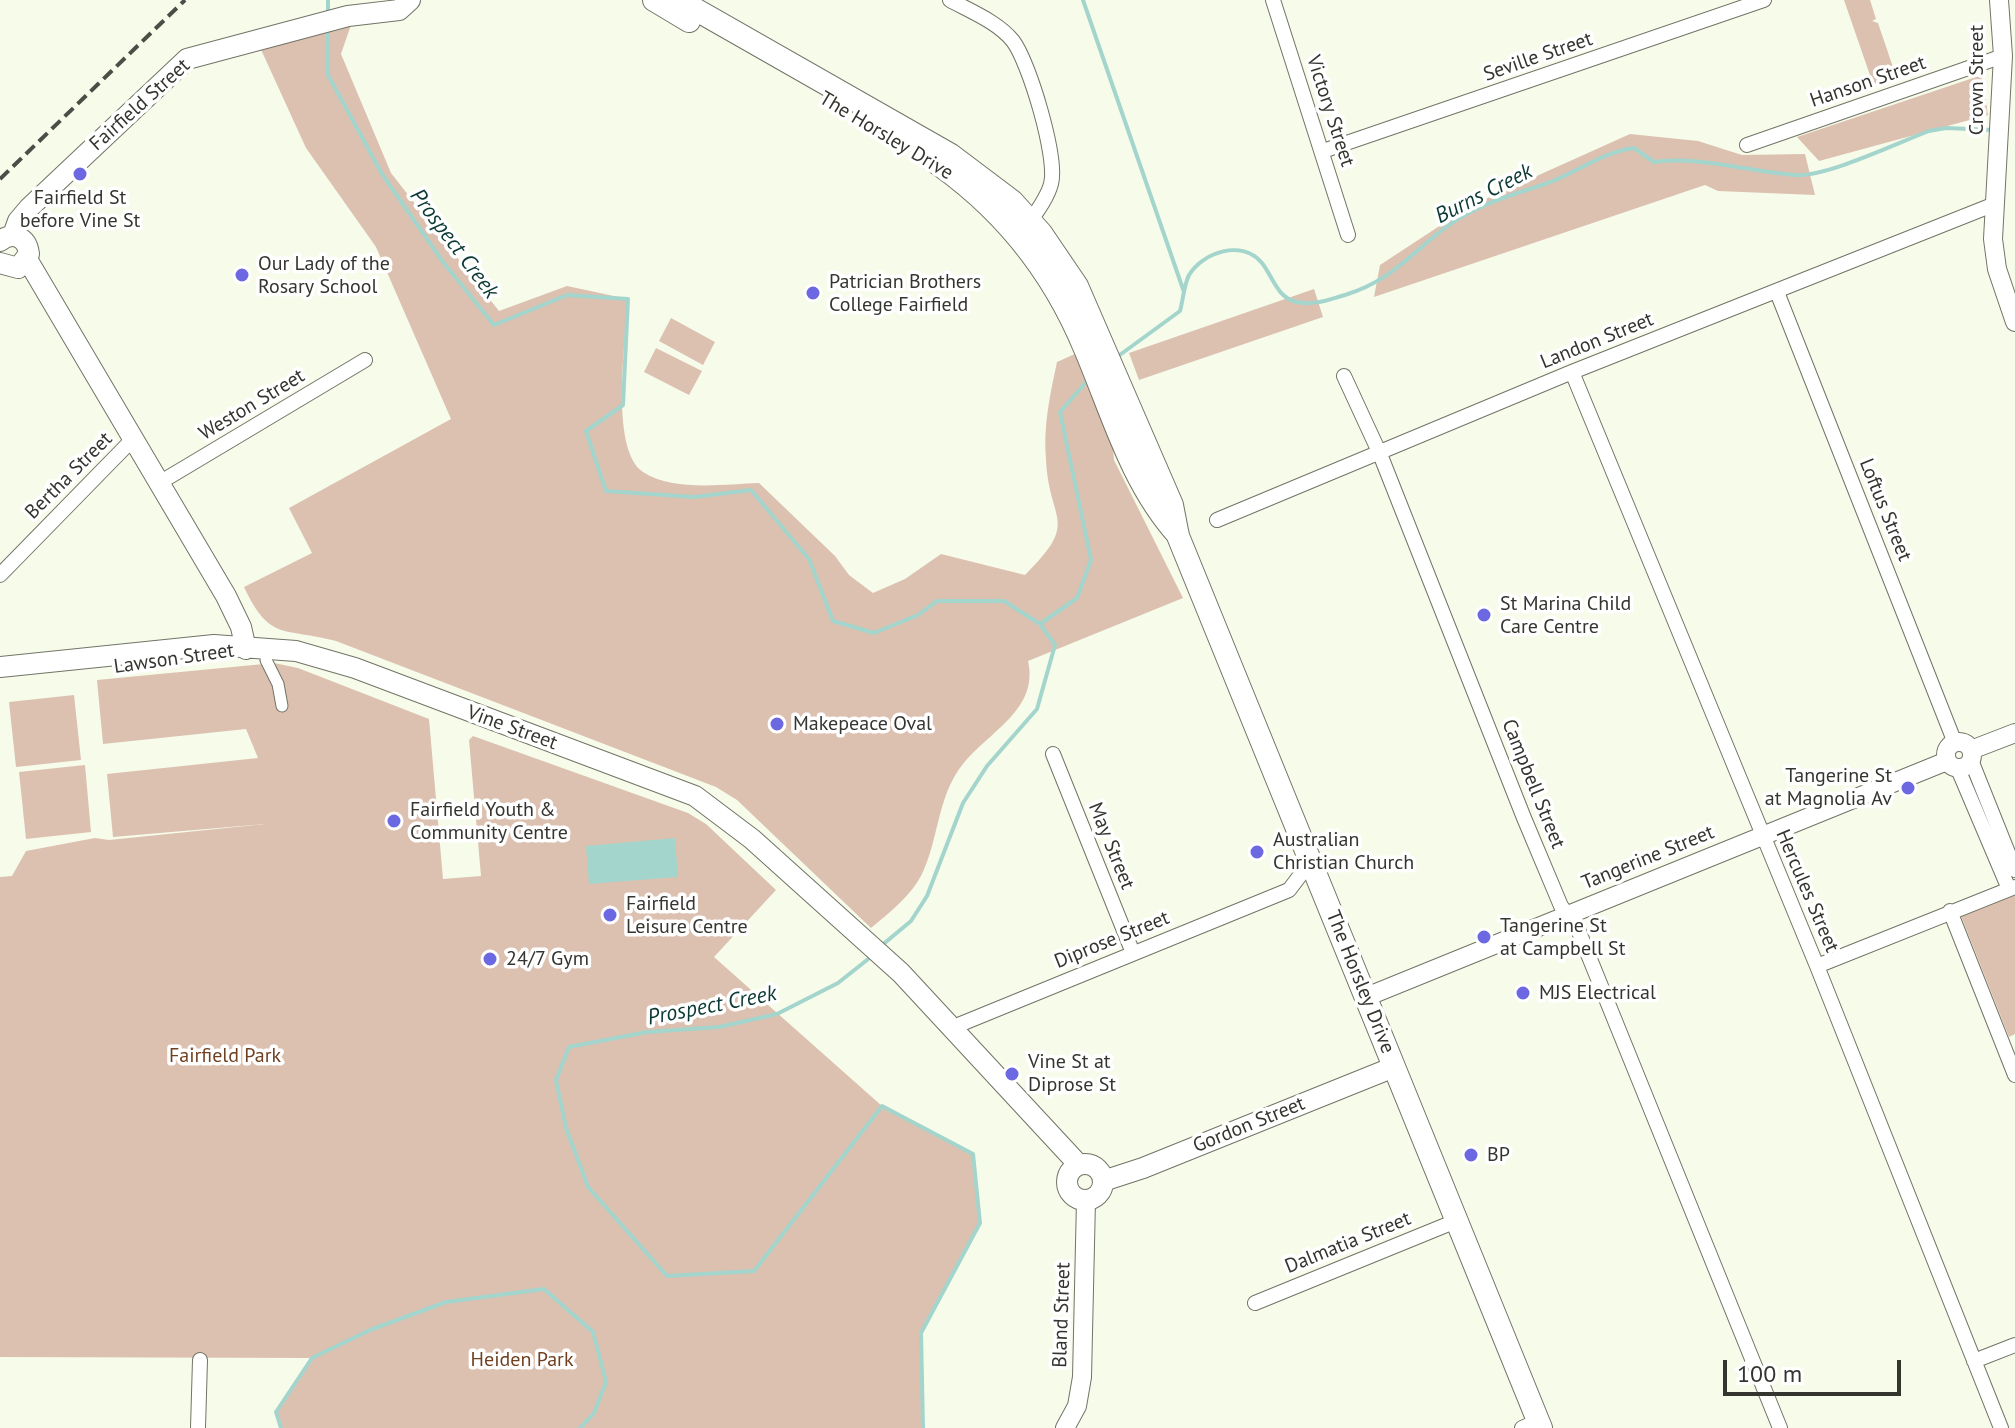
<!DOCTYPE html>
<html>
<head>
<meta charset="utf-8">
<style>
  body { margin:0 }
  #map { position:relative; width:2015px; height:1428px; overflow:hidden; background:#f7fbea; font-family:"PT Sans",sans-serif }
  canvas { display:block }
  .scale { position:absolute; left:1723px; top:1360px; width:178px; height:36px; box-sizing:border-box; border:4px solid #34352f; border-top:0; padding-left:10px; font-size:24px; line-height:28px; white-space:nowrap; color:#34352f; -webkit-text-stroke:6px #fff; paint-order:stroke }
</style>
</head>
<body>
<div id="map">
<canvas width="2015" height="1428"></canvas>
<div class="scale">100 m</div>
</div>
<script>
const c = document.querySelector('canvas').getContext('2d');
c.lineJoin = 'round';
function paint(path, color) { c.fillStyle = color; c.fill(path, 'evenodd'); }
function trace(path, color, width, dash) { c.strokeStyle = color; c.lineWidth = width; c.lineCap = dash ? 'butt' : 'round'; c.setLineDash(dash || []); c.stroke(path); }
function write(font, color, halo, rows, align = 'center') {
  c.font = font + ' "PT Sans",sans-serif'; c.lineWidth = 7; c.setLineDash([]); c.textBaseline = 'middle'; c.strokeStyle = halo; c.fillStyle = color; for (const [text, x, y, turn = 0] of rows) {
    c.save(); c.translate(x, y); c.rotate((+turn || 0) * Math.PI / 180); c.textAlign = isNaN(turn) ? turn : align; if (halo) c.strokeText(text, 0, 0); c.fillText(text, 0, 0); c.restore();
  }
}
paint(new Path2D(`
  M1844 0H1870L1876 19 1872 21 1878 23 1896 76 1873 84Z
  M353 19 341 54 391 173 499 311 567 286 628 299C626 337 609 449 643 472 674 492 724 484 759 483L835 556 849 575 873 593 905 579 941 554 1025 575C1081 520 1049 523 1046 460 1043 426 1050 395 1057 362L1086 349 1110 411 1114 460 1183 598 1028 661C1039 709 990 731 963 764 937 796 939 839 922 874 911 896 890 912 871 928L737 800 716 787 336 641C283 627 270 642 244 587L312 553 289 508 451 419 376 247 306 148 258 43Z
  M1982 75 1988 115 1819 161 1797 137Z
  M1630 134 1698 141 1742 155 1805 154 1815 195 1718 191 1705 185 1374 297 1380 265 1470 206Z
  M1314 289 1323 317 1139 380 1129 353Z
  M671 318 715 342 703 365 659 341Z
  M656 348 702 371 689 395 644 372Z
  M274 663 298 668 429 719 443 879 481 876 469 740 473 736 688 813 706 824 776 890 714 957 882 1106 973 1154 980 1223 921 1333 923 1428H281L276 1412 311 1358 0 1357V877L12 876 26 851 95 838 109 840 265 824 113 837 107 774 258 758 246 729 103 744 97 680Z
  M74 695 81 760 16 767 9 702Z
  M85 765 91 832 26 839 19 772Z
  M2015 894V1034L2009 1037 1961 916Z`), '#dcc1b1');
paint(new Path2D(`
  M675 838 678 877 589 884 586 846Z`), '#a4d5cc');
trace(new Path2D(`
  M328 0V17
  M1083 0 1184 292
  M328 29V75L382 174 443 262 494 325 567 295 628 299 623 405 586 431 606 491 694 497 751 490 809 559 833 621 874 633 918 615 937 601H1004L1040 624 1055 645 1037 709 987 766 963 803 927 896 911 921 881 946
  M1117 357 1180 311C1183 300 1184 285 1189 275 1203 252 1242 239 1262 263 1273 277 1277 298 1297 302 1314 306 1330 299 1345 295 1391 281 1409 255 1445 228 1473 206 1511 195 1545 184 1575 174 1602 152 1634 148L1654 162C1702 156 1745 171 1794 175 1825 178 1897 143 1929 131L1946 128 1993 130
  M1040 624 1077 598 1091 560 1060 412 1088 380
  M872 956 838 983 777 1014 719 1027 647 1032 569 1047 556 1080 566 1128 588 1187 667 1276 754 1271 882 1106 973 1154 980 1223 921 1333 923 1428
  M281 1428 276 1412 312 1358 370 1330 446 1302 544 1289 593 1332 606 1382 594 1413 580 1428`), '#a4d5cc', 4);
const pedestrian = new Path2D(`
  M266 660 278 684 282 706`);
const minor = new Path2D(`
  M950 0C970 11 998 22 1013 41 1029 62 1058 158 1051 184 1047 199 1035 214 1026 227
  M1273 0 1348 235
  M1747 145 2003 56
  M1323 151 1764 0
  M1777 292 1955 743
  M1572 372 1817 966 2001 1428
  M1344 376 1380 454 1524 818 1561 906 1577 927 1780 1428
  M159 483 365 360
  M1217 520 1572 372 1995 204
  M0 575 133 439
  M1053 754 1133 953
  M1971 760 2015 870
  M1958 769 2009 889
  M1950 911 2015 1075
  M1817 966 2015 887
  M951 1028 1289 890 1311 861
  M1255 1303 1456 1221
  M1974 1361 2015 1345
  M198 1428 200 1360
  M1522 1428 1538 1421`);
const tertiary = new Path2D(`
  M1999 0 2003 56 1993 239 1997 269 2015 322
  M1946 755a13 13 0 1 1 26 0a13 13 0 1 1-26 0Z
  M1971 750 2015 733
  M1366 997 1947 761
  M1065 1428 1077 1406 1082 1377 1086 1200`);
const secondary = new Path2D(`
  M13 235 18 221 29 208 187 59 348 16 399 10 410 0
  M0 241C13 231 27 237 29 254L18 268 0 263
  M27 259 226 596 241 627 246 649
  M0 667 214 645 296 651 355 668 695 796 752 839 901 973 1079 1165
  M1067 1182a18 18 0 1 1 36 0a18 18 0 1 1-36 0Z
  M1103 1181 1143 1168 1394 1067`);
const primary = new Path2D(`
  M654 0 689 21
  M679 0 951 155 1012 201 1041 233 1077 286 1172 505 1178 536 1541 1428
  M928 157C1000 205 1052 269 1085 349 1112 412 1131 483 1178 535`);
trace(pedestrian, '#717466', 13);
trace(minor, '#717466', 16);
trace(tertiary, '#717466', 20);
trace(secondary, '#717466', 22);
trace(primary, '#717466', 24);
trace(pedestrian, '#fff', 11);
trace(minor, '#fff', 14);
trace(tertiary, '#fff', 18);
trace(secondary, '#fff', 20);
trace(primary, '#fff', 22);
trace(new Path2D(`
  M0 179 185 0`), '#4c4d46', 4, [12, 6]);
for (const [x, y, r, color] of [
  [80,174,8,"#6b68e2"],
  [242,275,8,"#6b68e2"],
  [813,293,8,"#6b68e2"],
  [1484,615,8,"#6b68e2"],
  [777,724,8,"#6b68e2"],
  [1908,788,8,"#6b68e2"],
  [394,821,8,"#6b68e2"],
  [1257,852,8,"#6b68e2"],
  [610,915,8,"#6b68e2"],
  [1484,937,8,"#6b68e2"],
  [490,959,8,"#6b68e2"],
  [1523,993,8,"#6b68e2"],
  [1012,1074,8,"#6b68e2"],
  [1471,1155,8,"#6b68e2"]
]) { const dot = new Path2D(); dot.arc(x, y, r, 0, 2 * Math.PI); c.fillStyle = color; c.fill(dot); trace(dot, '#fff', 3); }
write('20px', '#34352f', '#fff', [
  ["Seville Street",1538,57,-19],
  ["Crown Street",1977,80,-90],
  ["Hanson Street",1868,82,-19],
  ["Fairfield Street",140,105,-42],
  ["Victory Street",1330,111,72],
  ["The Horsley Drive",886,136,31],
  ["Landon Street",1597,341,-22],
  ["Weston Street",252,405,-31],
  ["Bertha Street",69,476,-45],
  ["Loftus Street",1885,510,68],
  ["Lawson Street",174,659,-8],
  ["Vine Street",512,728,20],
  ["Campbell Street",1533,784,68],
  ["May Street",1111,846,68],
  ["Tangerine Street",1648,858,-22],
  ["Hercules Street",1807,891,67],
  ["Diprose Street",1112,940,-22],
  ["The Horsley Drive",1360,982,68],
  ["Gordon Street",1249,1125,-22],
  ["Dalmatia Street",1348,1243,-22],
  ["Bland Street",1062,1315,-88]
]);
write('20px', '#34352f', '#fff', [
  ["Fairfield St",80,198,"center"],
  ["before Vine St",80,221,"center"],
  ["Our Lady of the",258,264],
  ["Rosary School",258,287],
  ["Patrician Brothers",829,282],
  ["College Fairfield",829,305],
  ["St Marina Child",1500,604],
  ["Care Centre",1500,627],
  ["Makepeace Oval",793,724],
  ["Tangerine St",1892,776,"right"],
  ["at Magnolia Av",1892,799,"right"],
  ["Fairfield Youth &",410,810],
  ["Community Centre",410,833],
  ["Australian",1273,840],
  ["Christian Church",1273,863],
  ["Fairfield",626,904],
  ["Leisure Centre",626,927],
  ["Tangerine St",1500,926],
  ["at Campbell St",1500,949],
  ["24/7 Gym",506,959],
  ["MJS Electrical",1539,993],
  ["Vine St at",1028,1062],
  ["Diprose St",1028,1085],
  ["BP",1487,1155]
], 'left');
write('20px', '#6f3f1f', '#fff', [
  ["Fairfield Park",225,1056],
  ["Heiden Park",522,1360]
]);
write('italic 22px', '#0b3933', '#fff', [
  ["Burns Creek",1484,194,-27],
  ["Prospect Creek",454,244,53],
  ["Prospect Creek",712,1006,-11]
]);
</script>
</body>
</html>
